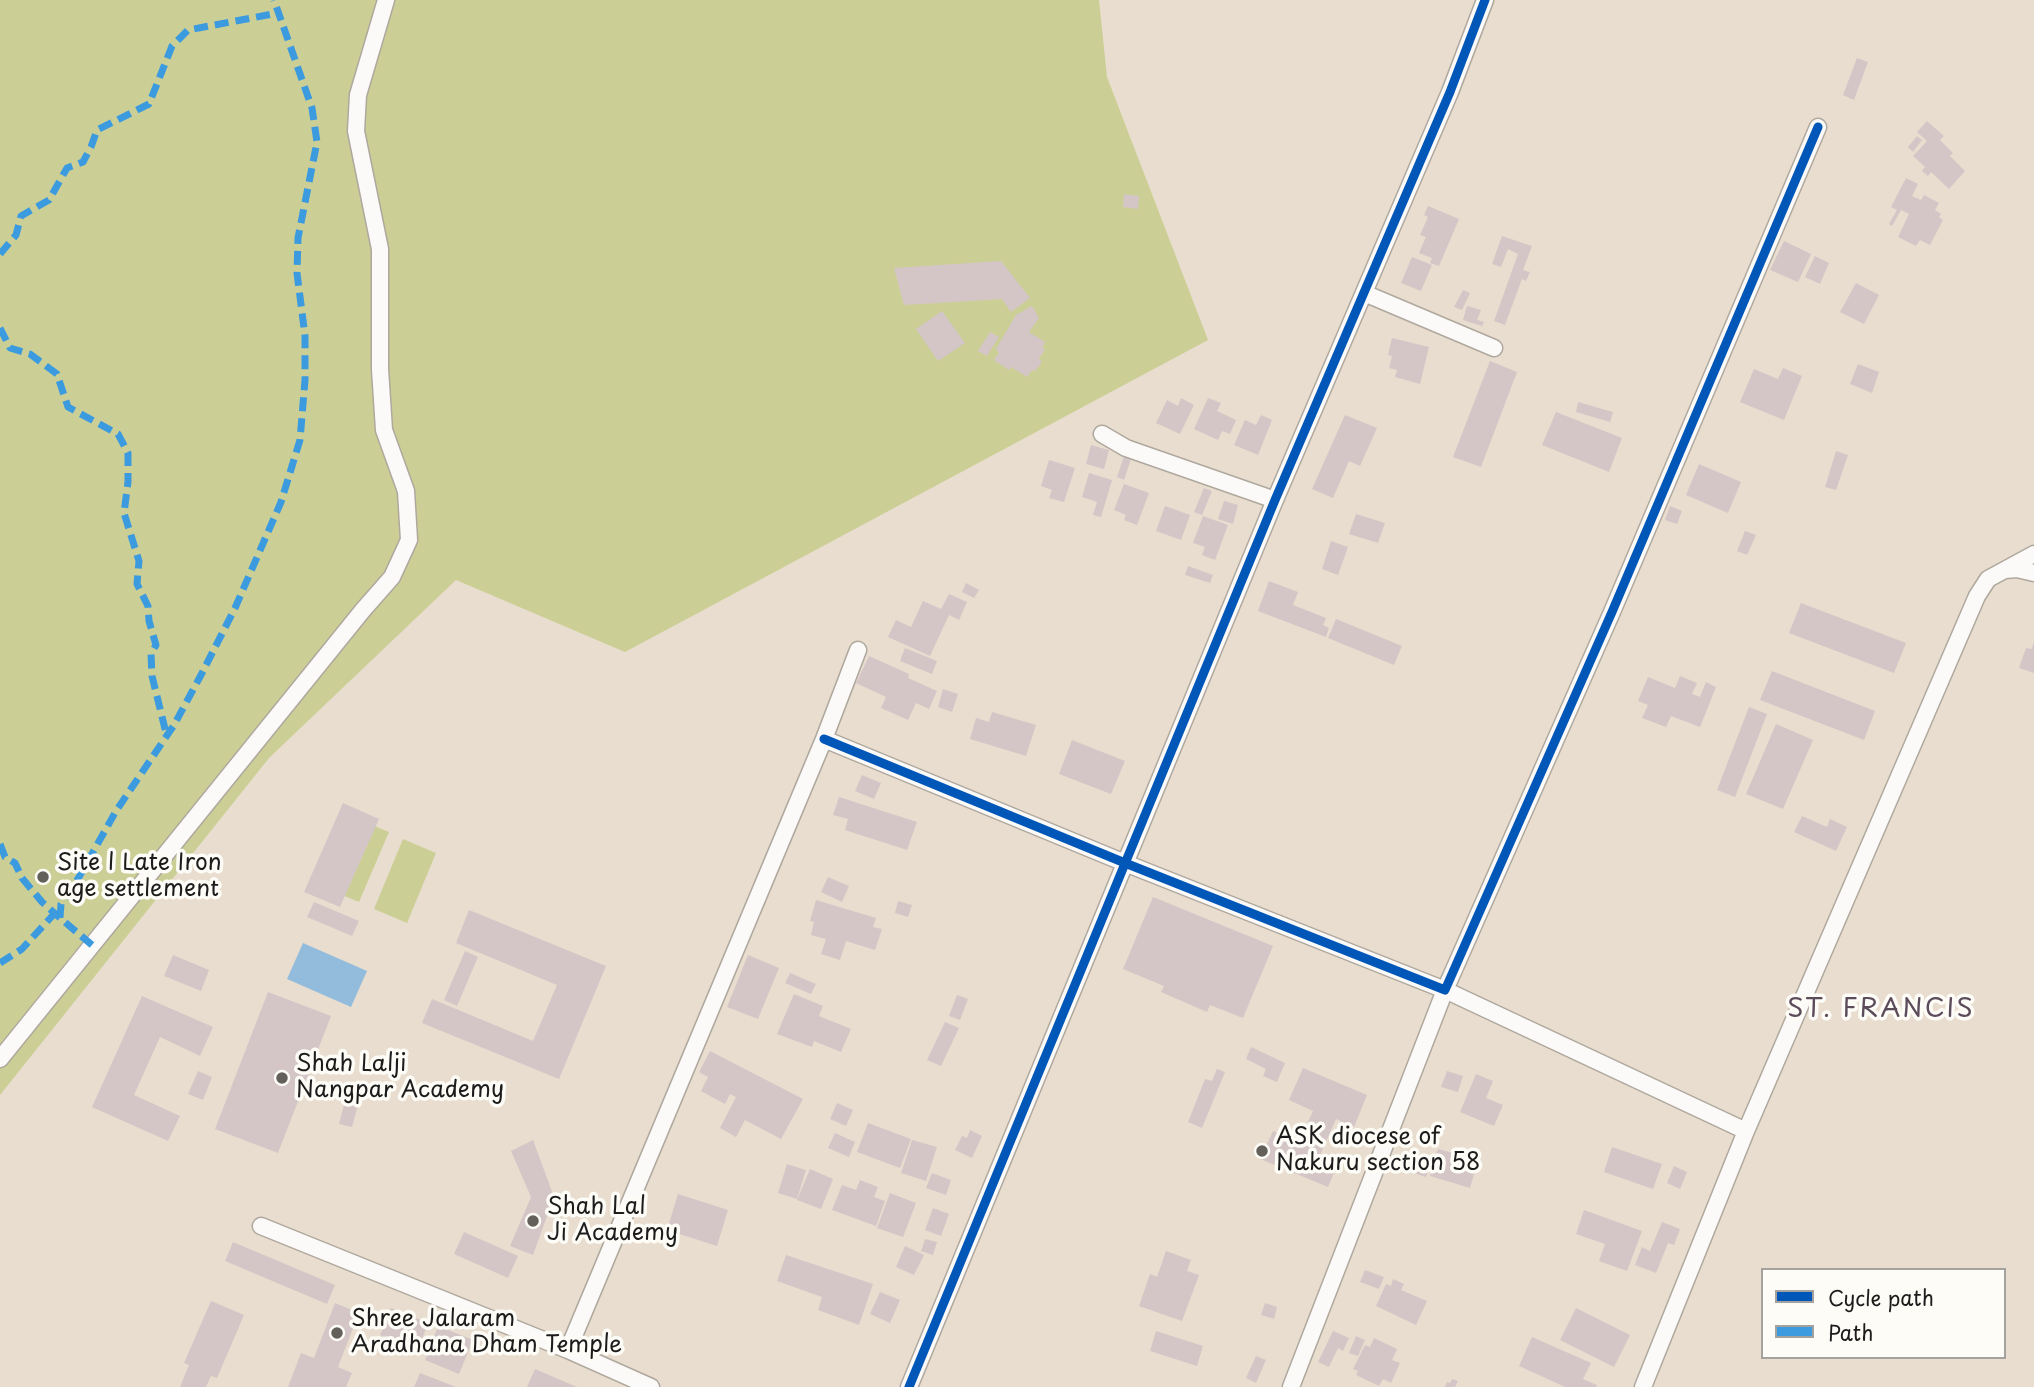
<!DOCTYPE html>
<html>
<head>
<meta charset="utf-8">
<style>
  body { margin:0 }
  #map { position:relative; width:2034px; height:1387px; overflow:hidden; background:#e8ddce; font-family:"Playpen Sans",sans-serif }
  canvas { display:block }
  .legend { position:absolute; left:1761px; top:1268px; width:245px; height:91px; box-sizing:border-box; background:#fdfcf7; border:2px solid #a3a29f; margin:0; padding:9px 12px; list-style:none; font-size:21px; color:#1c1c1c }
  .legend li { display:flex; align-items:center; gap:14px; height:35px }
  .legend b { width:35px; border:2px solid #a3a29f }
</style>
</head>
<body>
<div id="map">
<canvas width="2034" height="1387"></canvas>
<ul class="legend">
<li><b style="height:9px;background:#0057b8"></b>Cycle path</li>
<li><b style="height:9px;background:#3c9bdf"></b>Path</li>
</ul>
</div>
<script>
const c = document.querySelector('canvas').getContext('2d');
c.lineJoin = 'round';
function paint(path, color) { c.fillStyle = color; c.fill(path, 'evenodd'); }
function trace(path, color, width, dash) { c.strokeStyle = color; c.lineWidth = width; c.lineCap = dash ? 'butt' : 'round'; c.setLineDash(dash || []); c.stroke(path); }
function write(font, color, halo, rows, align = 'center') {
  c.font = font + ' "Playpen Sans",sans-serif'; c.lineWidth = 7; c.setLineDash([]); c.textBaseline = 'middle'; c.strokeStyle = halo; c.fillStyle = color; for (const [text, x, y, turn = 0] of rows) {
    c.save(); c.translate(x, y); c.rotate((+turn || 0) * Math.PI / 180); c.textAlign = isNaN(turn) ? turn : align; if (halo) c.strokeText(text, 0, 0); c.fillText(text, 0, 0); c.restore();
  }
}
paint(new Path2D(`
  M0 0H1099L1107 77 1208 340 625 652 456 580 269 758 0 1095Z
  M355 818 389 832 359 902 325 888Z
  M403 839 436 853 407 923 374 909Z`), '#cccf95');
paint(new Path2D(`
  M303 943 367 971 351 1007 287 979Z`), '#93bcdc');
paint(new Path2D(`
  M1857 58 1868 62 1854 100 1843 95Z
  M1927 121 1944 136 1940 140 1953 153 1950 156 1965 171 1949 189 1931 172 1928 176 1922 171 1925 167 1913 156 1927 141 1917 132Z
  M1917 136 1922 140 1913 152 1908 147Z
  M1906 178 1918 184 1912 196 1921 200 1924 195 1939 203 1935 210 1941 214 1939 217 1943 220 1930 245 1920 240 1916 246 1898 237 1909 214 1901 210 1892 226 1889 224 1897 210 1891 207Z
  M1124 194 1139 196 1138 209 1123 207Z
  M1428 206 1459 219 1439 266 1430 263 1432 258 1419 253 1426 237 1420 235 1428 217 1424 215Z
  M1502 236 1532 246 1523 270 1530 272 1526 281 1522 279 1505 325 1494 321 1518 254 1508 249 1501 267 1492 264Z
  M1784 241 1811 254 1798 282 1770 270Z
  M1815 256 1829 263 1820 284 1805 277Z
  M1412 257 1432 265 1421 291 1401 283Z
  M1001 261 1030 298 1011 312 1002 299 904 305 894 268Z
  M1856 283 1879 295 1864 324 1840 312Z
  M1463 290 1470 293 1462 310 1454 307Z
  M1032 306 1039 318 1029 332 1045 342 1042 348 1045 349 1039 359 1042 362 1035 371 1032 370 1027 377 1011 367 1009 370 994 360 999 353 996 349 1016 315Z
  M1467 306 1481 310 1477 320 1484 322 1482 326 1463 320Z
  M942 311 965 343 938 361 916 329Z
  M990 332 999 337 987 356 978 351Z
  M1392 338 1429 347 1420 384 1395 377 1397 370 1389 368 1392 356 1388 355Z
  M1490 361 1517 372 1481 467 1453 457Z
  M1858 364 1879 372 1872 393 1850 384Z
  M1783 368 1802 376 1784 420 1740 402 1754 369 1778 379Z
  M1181 398 1194 405 1180 434 1156 423 1167 400 1178 406Z
  M1208 398 1221 403 1217 411 1236 420 1230 434 1222 431 1218 440 1194 429Z
  M1578 402 1613 412 1610 422 1576 412Z
  M1556 412 1622 438 1609 472 1542 445Z
  M1261 415 1272 420 1258 455 1234 445 1245 420 1256 425Z
  M1345 415 1377 428 1360 466 1349 461 1333 498 1312 489Z
  M1091 445 1109 450 1104 469 1086 464Z
  M1836 451 1848 455 1836 490 1825 487Z
  M1124 456 1131 459 1124 480 1117 477Z
  M1049 460 1075 468 1064 502 1049 498 1052 490 1041 486Z
  M1699 464 1741 482 1728 513 1686 495Z
  M1089 473 1112 480 1101 517 1093 515 1097 502 1082 497Z
  M1124 484 1149 493 1137 525 1124 520 1126 515 1114 510Z
  M1204 488 1212 491 1202 515 1194 512Z
  M1224 501 1238 505 1233 524 1218 519Z
  M1165 506 1190 515 1181 540 1156 531Z
  M1670 506 1682 511 1677 524 1665 520Z
  M1356 514 1385 523 1378 543 1349 534Z
  M1203 516 1228 525 1215 560 1202 555 1205 547 1193 543Z
  M1745 531 1756 535 1747 555 1737 551Z
  M1331 541 1348 547 1338 575 1322 569Z
  M1188 566 1213 575 1210 583 1185 575Z
  M1269 581 1298 592 1293 605 1326 618 1323 625 1329 628 1326 637 1258 611Z
  M966 583 979 590 974 598 962 592Z
  M949 594 967 602 959 620 949 615 930 656 888 637 896 620 911 627 923 601 941 609Z
  M1801 603 1906 643 1894 673 1789 633Z
  M1336 619 1402 646 1394 665 1328 638Z
  M2033 644H2034V673L2019 668 2026 648 2032 649Z
  M905 648 937 661 932 674 900 661Z
  M869 656 909 674 908 678 937 691 929 709 916 703 908 720 881 708 886 697 856 683Z
  M1772 671 1875 711 1864 740 1760 700Z
  M1680 676 1697 683 1692 694 1700 697 1706 682 1716 687 1700 727 1671 716 1666 727 1642 718 1648 705 1638 701 1648 677 1675 688Z
  M943 689 958 694 952 712 938 707Z
  M1749 707 1767 714 1735 797 1717 790Z
  M992 712 1036 725 1026 756 970 739 976 718 989 722Z
  M1776 724 1813 740 1783 809 1746 794Z
  M1072 740 1125 761 1111 794 1059 774Z
  M862 775 881 783 874 799 855 791Z
  M839 797 917 822 907 850 845 830 848 819 833 815Z
  M343 803 379 819 340 907 304 892Z
  M1802 816 1827 827 1830 819 1847 827 1836 851 1794 832Z
  M828 877 849 886 842 902 821 892Z
  M1153 897 1273 946 1243 1018 1210 1005 1207 1012 1161 992 1164 986 1123 969Z
  M816 900 876 918 873 927 882 929 875 950 846 941 840 960 821 954 826 939 811 935 814 922 810 921Z
  M898 901 912 905 908 917 895 913Z
  M314 902 359 921 352 936 307 917Z
  M469 910 606 966 559 1079 422 1023 432 999 533 1041 557 985 456 943Z
  M465 951 478 957 457 1006 444 1000Z
  M173 955 209 970 201 991 164 976Z
  M748 955 779 968 758 1019 727 1007Z
  M790 973 816 984 811 994 785 983Z
  M268 992 331 1016 278 1153 215 1129Z
  M794 994 823 1006 819 1016 851 1029 841 1052 814 1041 812 1047 777 1034Z
  M957 995 968 999 960 1020 949 1016Z
  M142 996 213 1027 200 1056 160 1037 134 1095 180 1116 168 1141 92 1107Z
  M945 1022 959 1028 941 1066 927 1060Z
  M1251 1047 1285 1063 1277 1082 1263 1076 1266 1069 1246 1059Z
  M710 1051 803 1099 781 1139 745 1120 736 1137 720 1128 736 1097 730 1094 725 1104 701 1091 708 1077 699 1072Z
  M1303 1068 1367 1095 1354 1127 1336 1119 1320 1155 1338 1163 1328 1187 1260 1159 1273 1131 1299 1142 1313 1111 1289 1100Z
  M1217 1069 1225 1072 1202 1128 1188 1122 1205 1079 1212 1081Z
  M198 1071 212 1077 203 1100 188 1094Z
  M1447 1071 1463 1076 1458 1092 1441 1087Z
  M1476 1074 1493 1081 1486 1098 1503 1105 1494 1126 1460 1112Z
  M346 1097 359 1101 352 1127 339 1124Z
  M837 1103 853 1110 846 1126 830 1119Z
  M868 1123 911 1139 900 1168 857 1152Z
  M970 1130 982 1136 972 1158 955 1150 962 1136 967 1138Z
  M835 1133 855 1142 849 1157 828 1148Z
  M533 1140 554 1197 533 1255 510 1246 531 1197 511 1151Z
  M912 1140 937 1147 926 1181 901 1173Z
  M1612 1147 1662 1164 1653 1189 1604 1172Z
  M1438 1149 1478 1160 1470 1188 1430 1176Z
  M1411 1152 1432 1159 1426 1177 1405 1170Z
  M787 1164 806 1170 797 1199 778 1193Z
  M1674 1166 1687 1172 1680 1189 1667 1183Z
  M810 1169 833 1179 821 1209 797 1200Z
  M932 1173 951 1180 946 1195 926 1188Z
  M860 1180 878 1187 874 1197 885 1201 876 1226 832 1210 842 1185 856 1190Z
  M890 1193 916 1203 903 1237 877 1228Z
  M678 1194 728 1210 717 1246 667 1230Z
  M933 1208 949 1214 941 1236 925 1230Z
  M1584 1210 1642 1231 1627 1271 1599 1261 1605 1244 1576 1234Z
  M1662 1222 1680 1229 1674 1245 1668 1243 1656 1273 1635 1265 1642 1247 1650 1251Z
  M464 1232 518 1256 508 1278 454 1254Z
  M925 1239 937 1242 933 1255 921 1251Z
  M233 1242 335 1285 327 1304 225 1261Z
  M905 1246 924 1255 914 1275 896 1267Z
  M1166 1251 1191 1260 1187 1271 1199 1275 1182 1321 1139 1306 1150 1274 1157 1277Z
  M786 1255 873 1284 859 1325 818 1310 822 1297 777 1281Z
  M1365 1270 1384 1277 1379 1289 1360 1282Z
  M1393 1279 1404 1284 1401 1290 1427 1301 1416 1325 1376 1306 1386 1284 1391 1286Z
  M880 1292 900 1300 890 1323 870 1314Z
  M211 1301 244 1315 217 1378 211 1376 206 1387H180L189 1365 184 1363Z
  M335 1303 359 1313 338 1367 352 1373 346 1387H288L301 1353 314 1358Z
  M1265 1303 1277 1307 1274 1319 1261 1315Z
  M391 1308 428 1323 418 1350 380 1335Z
  M1576 1308 1630 1335 1614 1367 1560 1340Z
  M438 1326 473 1340 459 1374 425 1360Z
  M1156 1331 1203 1346 1197 1366 1150 1351Z
  M1333 1331 1349 1338 1343 1351 1338 1348 1329 1367 1318 1362Z
  M1356 1336 1365 1340 1358 1356 1349 1353Z
  M1532 1337 1591 1363 1583 1379 1597 1385 1596 1387H1565L1519 1366Z
  M1374 1338 1397 1349 1392 1360 1400 1363 1391 1383 1383 1379 1379 1386 1356 1375 1358 1371 1353 1369 1365 1345 1370 1347Z
  M1256 1356 1266 1360 1256 1383 1246 1378Z
  M535 1369 577 1387H527Z
  M420 1373 456 1387H414Z
  M1452 1379 1458 1381 1455 1387H1445L1447 1382 1450 1383Z`), '#d4c6c7');
const street = new Path2D(`
  M1364 293 1494 348
  M1102 434 1126 448 1275 500
  M2005 570 2017 569 2034 573
  M824 739 1125 863 1445 990 1612 612 1818 127
  M0 1059 363 610 392 577 409 540 406 491 384 430 380 369V249L356 131 358 95 386 0
  M261 1226 568 1350
  M651 1387 568 1350 824 739 858 650
  M909 1387 1275 500 1450 92 1485 0
  M1291 1387 1445 990 1746 1131
  M1643 1387 1746 1131 1977 596 1988 579 2034 554`);
trace(street, '#afa89e', 19);
trace(street, '#fcfaf8', 16);
trace(new Path2D(`
  M0 254 16 235 21 216 49 200 67 168 83 162 91 147 97 130 149 104 172 46 188 30 278 13
  M0 328 10 348 30 354 57 374 68 407 118 434 128 453V482L124 513 139 561 137 584 148 606 149 621 156 645 151 654 152 676 167 737
  M0 844 5 857 15 863 22 878 42 902 60 918
  M92 945 60 918 61 904 79 877 116 811 174 725 201 675 235 608 281 502 300 440 305 380V336L297 273 298 238 317 142 312 108 274 0
  M0 963 22 949 54 914`), '#3c9bdf', 7, [14, 7]);
trace(new Path2D(`
  M824 739 1125 863 1445 990 1612 612 1818 127
  M909 1387 1275 500 1450 92 1485 0`), '#0057b8', 9);
for (const [x, y, r, color] of [
  [43,877,7,"#63605a"],
  [282,1078,7,"#63605a"],
  [1262,1151,7,"#63605a"],
  [533,1221,7,"#63605a"],
  [337,1333,7,"#63605a"]
]) { const dot = new Path2D(); dot.arc(x, y, r, 0, 2 * Math.PI); c.fillStyle = color; c.fill(dot); trace(dot, '#fdfcf7', 2.5); }
write('23px', '#1c1c1c', '#fdfcf7', [
  ["Site I Late Iron",57,864],
  ["age settlement",57,890],
  ["Shah Lalji",296,1065],
  ["Nangpar Academy",296,1091],
  ["ASK diocese of",1276,1138],
  ["Nakuru section 58",1276,1164],
  ["Shah Lal",547,1208],
  ["Ji Academy",547,1234],
  ["Shree Jalaram",351,1320],
  ["Aradhana Dham Temple",351,1346]
], 'left');
c.letterSpacing = '2px';
write('26px', '#5c4c5b', '#fdfcf7', [
  ["ST. FRANCIS",1881,1010]
]);
c.letterSpacing = '0px';
</script>
</body>
</html>
